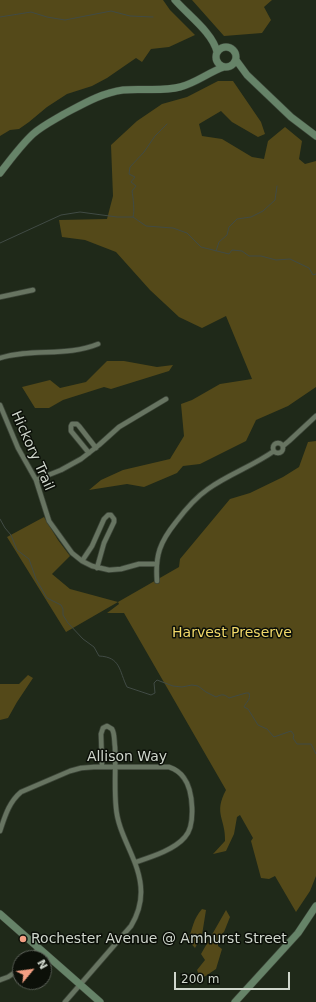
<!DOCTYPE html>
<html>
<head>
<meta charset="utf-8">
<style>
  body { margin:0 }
  #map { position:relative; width:316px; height:1002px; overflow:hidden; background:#1f2919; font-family:"DejaVu Sans",sans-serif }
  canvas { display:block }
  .north { position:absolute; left:12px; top:950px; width:40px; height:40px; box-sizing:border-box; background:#0c1009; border:1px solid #5a5f57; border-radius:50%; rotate:61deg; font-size:11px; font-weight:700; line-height:16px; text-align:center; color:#cfd6cc }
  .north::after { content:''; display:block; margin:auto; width:14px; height:18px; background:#f39f83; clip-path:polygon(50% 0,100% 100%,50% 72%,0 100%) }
  .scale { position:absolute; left:174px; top:972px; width:116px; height:18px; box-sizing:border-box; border:2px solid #cfd6cc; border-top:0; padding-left:5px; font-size:12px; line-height:14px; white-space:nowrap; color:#cfd6cc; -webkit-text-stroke:3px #0c1009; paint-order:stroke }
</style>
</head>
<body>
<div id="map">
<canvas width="316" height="1002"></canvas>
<div class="north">N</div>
<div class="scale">200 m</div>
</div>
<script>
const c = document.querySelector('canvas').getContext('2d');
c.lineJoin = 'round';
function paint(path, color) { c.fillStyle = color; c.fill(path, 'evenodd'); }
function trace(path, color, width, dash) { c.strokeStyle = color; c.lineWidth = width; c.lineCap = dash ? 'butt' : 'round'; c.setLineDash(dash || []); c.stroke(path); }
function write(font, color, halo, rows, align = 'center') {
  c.font = font + ' "DejaVu Sans",sans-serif'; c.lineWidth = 3; c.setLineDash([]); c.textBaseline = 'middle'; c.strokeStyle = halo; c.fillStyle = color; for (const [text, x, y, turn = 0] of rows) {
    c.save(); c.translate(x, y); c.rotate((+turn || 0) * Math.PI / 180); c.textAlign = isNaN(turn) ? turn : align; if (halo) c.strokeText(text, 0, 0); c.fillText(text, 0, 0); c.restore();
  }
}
paint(new Path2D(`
  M0 0H163L170 10 195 35 169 47 151 49 142 62 136 58 107 78 92 86 67 94 47 107 29 122 19 129 10 130 0 136Z
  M192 0H272L264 7 271 20 262 33 224 36Z
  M218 81H233L261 122 265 134 258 137 232 122 221 111 199 124 202 136 222 139 252 157 264 159 268 141 285 127 302 141 299 159 305 164 316 161V387L288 406 256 420 246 441 200 464 183 466 177 473 144 487 127 484 89 490 101 480 123 470 170 459 184 436 181 404 192 400 220 384 252 379 226 316 202 328 179 317 150 290 116 252 85 240 62 237 59 220 107 219 113 196 111 145 137 121 162 104 187 97Z
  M107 361H124L157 367 173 365 169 371 111 389 104 387 63 400 49 408H35L22 387 50 380 60 388 86 382Z
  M316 441V876L310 891 296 912 275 876 269 879 261 878 251 841 253 838 240 815 237 817 234 834 226 851 213 854 225 841C226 819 213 814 226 790L124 613H107L119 604 118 602 66 632 7 537 44 517 58 540 70 556 52 574 70 589 118 602 179 567 180 559 230 499 250 493 283 477 299 467 308 442Z
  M28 675 33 678 17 702 8 718 0 720V684H19Z
  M202 909 206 910 202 935 195 948 188 940C193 928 193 919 202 909Z
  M226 910 230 917 224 932 218 937V946L222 949 216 969 201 979 197 970 205 960 201 954Z`), '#544919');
trace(new Path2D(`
  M0 17 31 12 47 17 65 20 111 11 130 16 153 17
  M133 217C135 211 133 197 132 191L136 186 131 182 135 177 129 174 130 167 144 152 155 136 167 124
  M0 243 61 215 80 212 117 217H133L146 226 173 228 187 233 201 247 229 254 232 250 242 251 249 256H261L276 260 290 259 309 268 313 275 316 274
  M216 251 219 242 227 235 229 227 237 219 251 217 263 211 275 200 277 186
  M0 519 5 528 11 535 17 550 29 559 36 579 47 598 61 605 63 609V615L68 623 83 639 94 647 99 656C121 657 119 671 127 687L151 695 155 693 154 683 157 680 173 686 182 687 192 685 198 686 206 692 216 697C222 694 224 694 229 698L246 693H249C251 700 246 702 244 707L248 709 258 725 267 729 274 737 291 731 294 735 293 738 297 744H311L316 754`), '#414b45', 1);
const street = new Path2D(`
  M0 297 33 290
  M0 358C32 348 67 357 98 344
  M0 405 18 448 36 480 49 521 72 553 82 561 92 566 109 570 121 569 139 564H156
  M273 448a5 5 0 1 1 10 0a5 5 0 1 1-10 0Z
  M283 446 289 441 316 416
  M89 453 71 431V426L72 424H77L79 426 96 448
  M36 480 61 470 81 459 99 445 119 427 166 399
  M82 561 92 546 104 519 108 515H111L114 519V522L104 543 97 568
  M157 581C155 555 160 542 176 522 185 510 195 498 208 489 229 474 253 466 274 451
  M0 831C5 816 9 802 21 792L70 771 81 768 94 767H169C175 769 180 772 184 778 193 790 196 825 185 837 174 850 151 857 136 862
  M30 958 39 948
  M0 980 8 977 20 969
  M65 1002 131 926C137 916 141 904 141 892 141 861 118 837 116 807 114 787 116 767 115 747 114 741 115 734 112 729L107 726 103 728 101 734 102 767`);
const secondary = new Path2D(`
  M175 0C188 15 213 33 217 52
  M216 57a10 10 0 1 1 20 0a10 10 0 1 1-20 0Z
  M236 60 247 75 291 117 316 136
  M0 173C11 159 21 145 33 134 42 126 54 120 64 114 83 104 101 93 123 90 142 88 161 92 180 87 196 83 209 72 224 67
  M0 914 100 1002
  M235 1002 298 933 316 906`);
trace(street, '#3c4538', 6);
trace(secondary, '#3c4538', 8);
trace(street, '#677461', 4.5);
trace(secondary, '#668368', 7);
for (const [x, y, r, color] of [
  [23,939,4,"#f39f83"]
]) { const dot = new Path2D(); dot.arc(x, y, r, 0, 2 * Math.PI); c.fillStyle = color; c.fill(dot); trace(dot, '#0c1009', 1.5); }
write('14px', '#cfd6cc', '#0c1009', [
  ["Hickory Trail",32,451,66],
  ["Allison Way",127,757]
]);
write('14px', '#f2d96a', '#0c1009', [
  ["Harvest Preserve",232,633]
]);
write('14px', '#cfd6cc', '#0c1009', [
  ["Rochester Avenue @ Amhurst Street",31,939]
], 'left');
</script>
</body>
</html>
